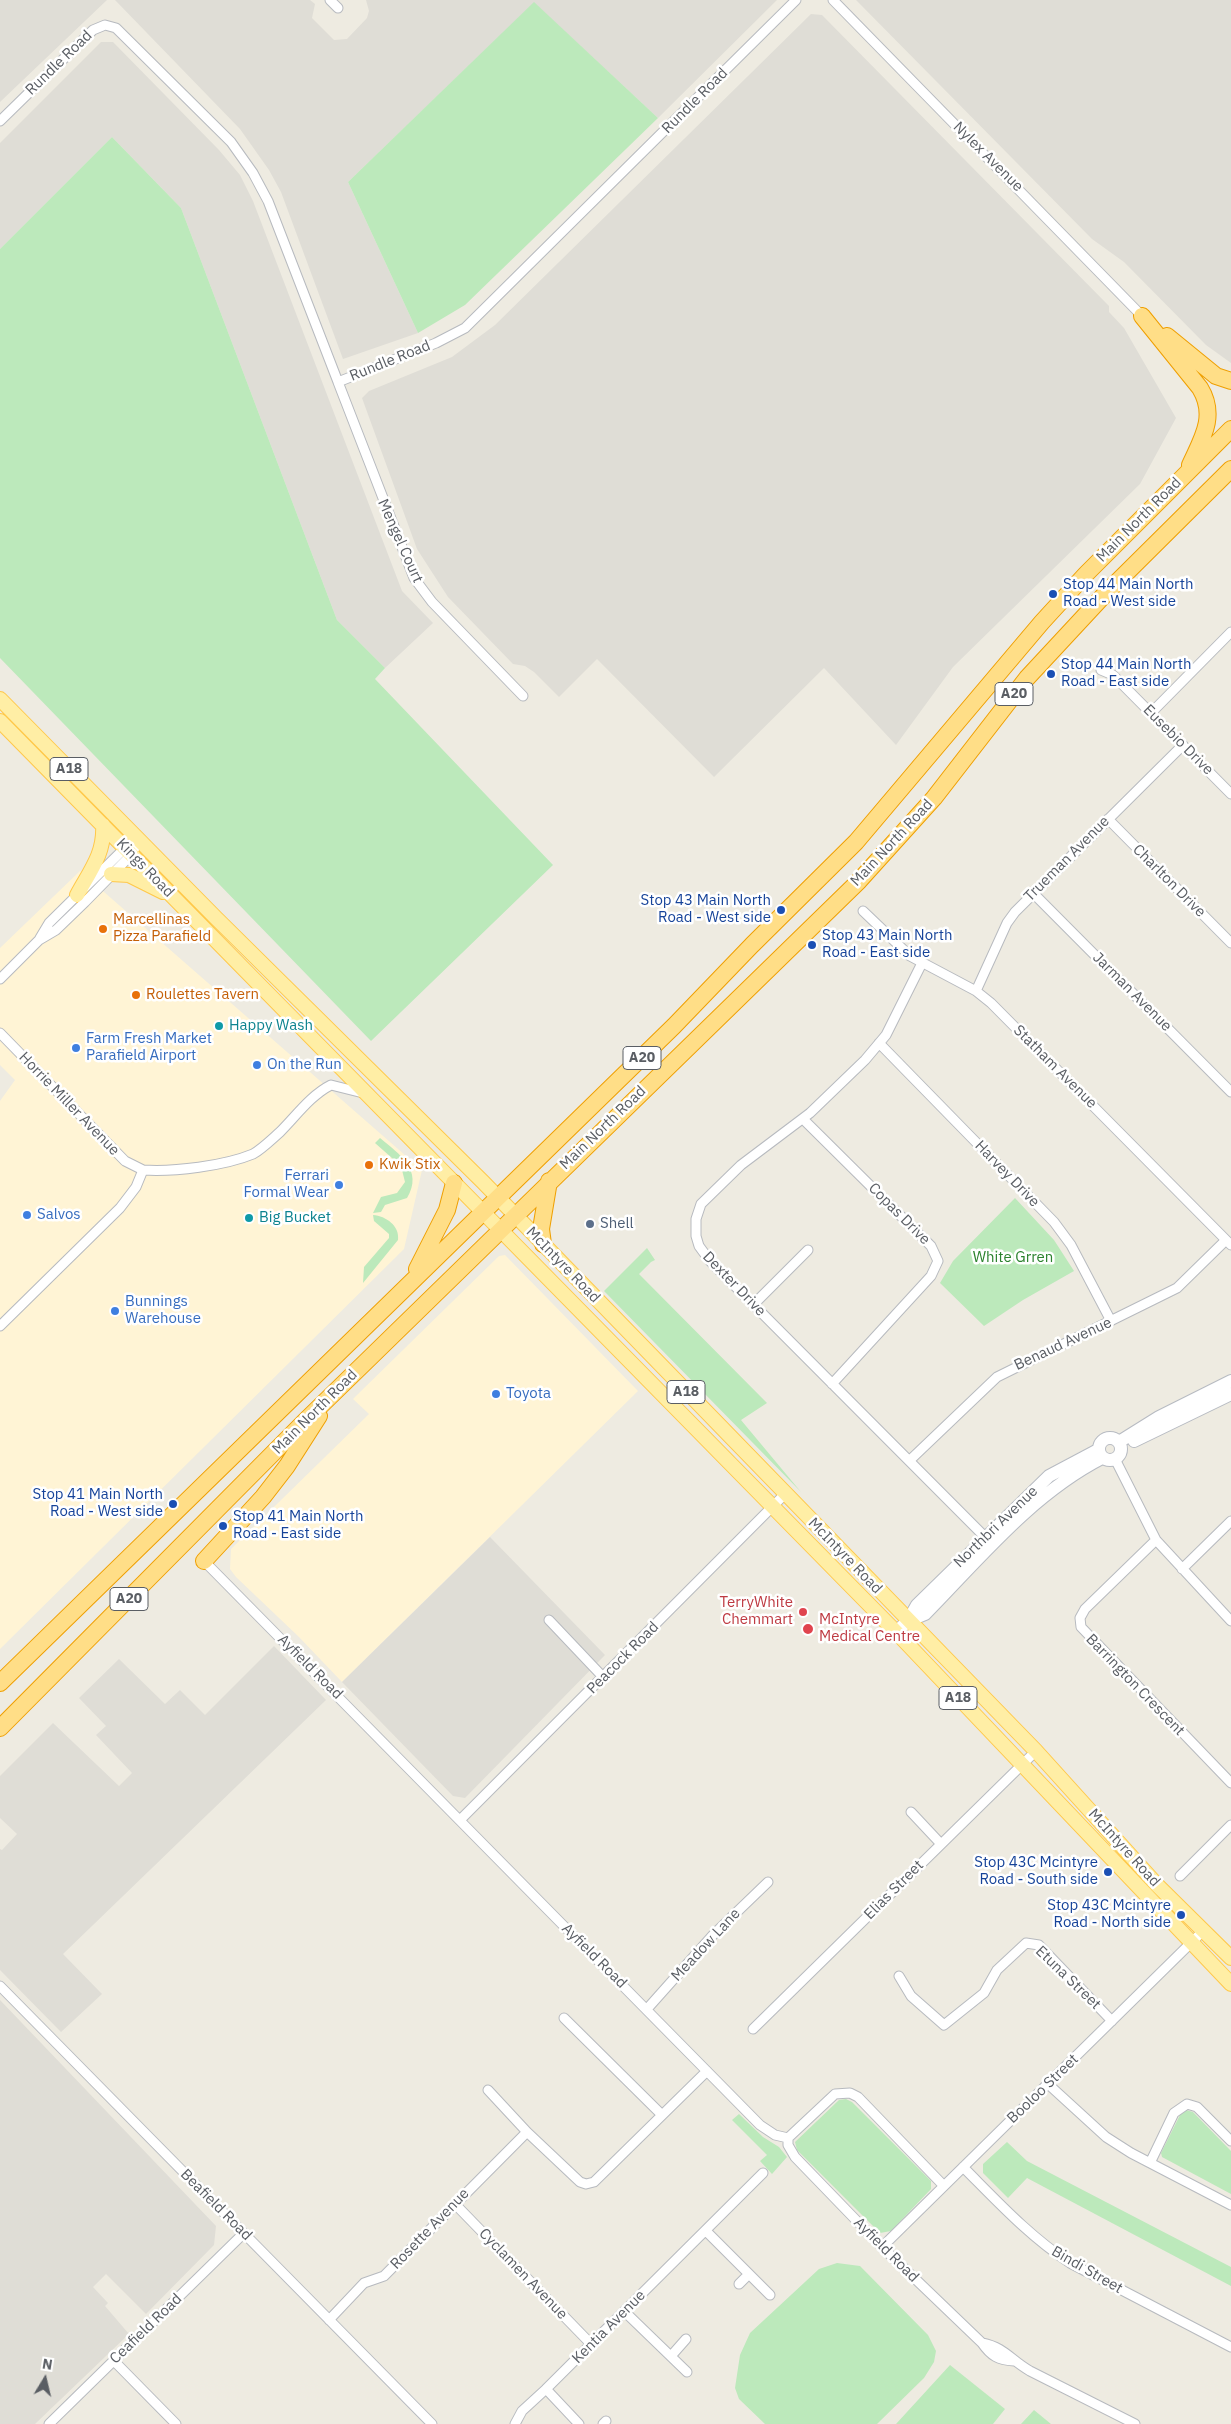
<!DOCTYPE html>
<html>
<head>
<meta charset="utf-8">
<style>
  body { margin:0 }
  #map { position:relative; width:1231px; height:2424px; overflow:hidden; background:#eeebe1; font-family:"IBM Plex Sans",sans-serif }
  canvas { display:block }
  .north { position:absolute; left:20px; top:2354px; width:50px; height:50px; -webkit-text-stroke:4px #fff; paint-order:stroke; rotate:9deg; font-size:14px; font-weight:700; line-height:20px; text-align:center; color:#5a5e64 }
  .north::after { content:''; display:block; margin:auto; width:18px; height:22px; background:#5a5e64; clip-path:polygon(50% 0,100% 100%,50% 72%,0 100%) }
</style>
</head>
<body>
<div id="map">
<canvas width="1231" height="2424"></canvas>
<div class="north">N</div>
</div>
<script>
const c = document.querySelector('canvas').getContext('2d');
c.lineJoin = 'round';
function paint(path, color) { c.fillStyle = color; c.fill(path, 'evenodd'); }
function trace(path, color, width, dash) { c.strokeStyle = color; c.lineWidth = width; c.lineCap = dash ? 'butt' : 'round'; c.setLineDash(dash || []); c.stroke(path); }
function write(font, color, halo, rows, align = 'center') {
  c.font = font + ' "IBM Plex Sans",sans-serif'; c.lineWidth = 5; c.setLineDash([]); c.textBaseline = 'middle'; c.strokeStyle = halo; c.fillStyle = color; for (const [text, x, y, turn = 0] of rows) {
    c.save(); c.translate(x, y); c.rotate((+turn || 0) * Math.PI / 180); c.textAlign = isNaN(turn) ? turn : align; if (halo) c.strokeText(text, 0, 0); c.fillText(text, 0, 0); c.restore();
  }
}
paint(new Path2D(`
  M80 871 422 1170 404 1249 0 1649V1101L15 1080 0 1065V948Z
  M505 1255 638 1391 342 1682 299 1637 236 1577 230 1569 231 1549 369 1414 353 1399 356 1396 499 1256Z`), '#fff4d5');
paint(new Path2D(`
  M0 0H107L0 102Z
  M115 0H310L315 4 312 18 334 40 347 39 367 18 369 11 366 0H777L658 118 534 3 348 182 418 333 343 359 281 192 269 170 240 129Z
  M856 0H1231V363L1206 345 1124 262 1092 239Z
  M811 14 822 15 1109 306V312L1124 328 1176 418 1140 484 953 667 896 745 824 668 714 777 597 659 559 697 534 672 525 666 513 664 448 597 417 549 362 398 369 391 452 357 495 325Z
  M101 42H113L219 150 240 175 253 201 402 591 433 623 385 668 337 620 181 208 112 137 0 249V143Z
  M490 1537 605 1655 465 1798 453 1796 342 1682Z
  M274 1646 326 1700 63 1954 102 1994 61 2032 0 1970V1849L2 1850 17 1834 0 1818V1776L53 1723 119 1786 132 1773 96 1735 106 1726 79 1698 119 1659 165 1704 180 1690 205 1715Z
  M0 2000 216 2226 214 2245 146 2314 106 2274 93 2287 108 2303 105 2306 129 2334 35 2424H0Z`), '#dfddd6');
paint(new Path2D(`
  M534 2 658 118 465 305 418 333 348 182Z
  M112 137 181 208 337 620 385 668 375 679 553 865 371 1041 0 658V249Z
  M380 1138C399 1154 424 1170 407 1198L385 1205 381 1212 373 1213 381 1197 397 1193 405 1182 401 1166 375 1143Z
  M1015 1198 1054 1240 1074 1271 1023 1300 984 1326 940 1283 953 1261Z
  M373 1215C386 1216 400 1226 398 1240L363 1283 364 1267 389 1238V1234L374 1221Z
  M647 1248 655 1260 651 1262 639 1274 767 1403 741 1420 801 1492 604 1291Z
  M846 2099 852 2102 931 2181V2189L891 2231 880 2233 797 2150 795 2142 839 2100Z
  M1186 2110 1193 2112 1231 2151V2194L1162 2157 1161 2153 1182 2111Z
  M739 2114 763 2137 779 2147 787 2157 772 2174 760 2161 767 2155 732 2120Z
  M1007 2142 1027 2161 1231 2267V2286L1027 2178 1008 2198 983 2173V2164Z
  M837 2263 860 2266 928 2335 936 2351 934 2362 924 2378 877 2424H765L739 2399 735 2388 740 2355 750 2333 819 2269Z
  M950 2365 1005 2409 993 2424H896Z
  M1034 2410 1051 2424H1021Z`), '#bce9bb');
const street = new Path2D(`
  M330 0 338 8
  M833 0 1142 316
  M0 121 93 30 105 25 116 28 231 142 253 173 268 201 338 382 436 343 465 328 796 0
  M338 382 414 578 432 602 523 696
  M1101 670 1113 675 1231 794
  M1151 713 1231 632
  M1108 819 1231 943
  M1033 893 1231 1092
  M863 911 910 956 976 991 991 1003 1231 1245
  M40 938 49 923 127 846
  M922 963 886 1035 865 1060 810 1113 741 1165 701 1204 696 1219V1236L699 1246 710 1261 989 1541
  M0 979 39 940 56 930 85 902 132 854 139 840
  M976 991 1007 923 1015 912 1183 745
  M0 1033 125 1161 143 1170
  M879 1043 1054 1222 1071 1245 1111 1321
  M803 1119 931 1246 938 1261 931 1276 832 1384
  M753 1305 808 1250
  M0 1326 120 1208 136 1187 143 1170C174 1172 224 1166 253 1154 262 1149 272 1139 280 1132 296 1116 311 1095 331 1085L363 1093
  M1115 1459 1156 1540 1231 1621
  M909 1461 997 1377 1177 1288 1226 1240
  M1156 1540 1085 1609 1080 1618 1081 1627 1231 1783
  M204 1561 760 2125 775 2135 788 2138
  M1182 1569 1231 1521
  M549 1620 603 1677
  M911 1812 941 1844
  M460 1820 785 1494
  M1180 1876 1231 1825
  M899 1976 911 1996 944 2025 984 1993 997 1970 1026 1943 1039 1945 1112 2021
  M0 1986 432 2424
  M647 2009 713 1935 768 1882
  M564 2018 662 2115
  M753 2029 1036 1751
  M1048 2084 1106 2137 1131 2153 1231 2205
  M488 2090 527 2132 580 2182 586 2184 594 2182 707 2071
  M788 2138V2145L795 2157 882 2247 982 2343C991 2356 998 2360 1014 2361
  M788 2138 835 2094 850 2093 858 2097 943 2185
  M1150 2163 1174 2113 1187 2104 1197 2107 1231 2141
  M963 2167C997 2201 1029 2236 1070 2263L1231 2347
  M455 2204 591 2344
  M706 2231 770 2295
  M882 2247 1203 1931
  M739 2284 749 2274
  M625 2312 687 2372
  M329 2320 364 2283 384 2276 527 2132
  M982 2343C1006 2348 1009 2359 1030 2371L1135 2424
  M671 2356 686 2339
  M114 2361 176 2424
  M546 2389 579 2424
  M49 2424 244 2233
  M515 2424 522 2411 546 2389 763 2173
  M603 2424 606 2421`);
const secondary = new Path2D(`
  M1099 1449a11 11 0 1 1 22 0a11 11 0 1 1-22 0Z
  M1134 1441 1231 1394
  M1119 1442 1159 1417 1231 1381
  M908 1621 917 1605 1049 1476 1098 1450
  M896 1632 908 1621 925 1614C980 1558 1032 1494 1102 1458`);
const primary = new Path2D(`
  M0 699 216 918 483 1182 1036 1751 1158 1886 1231 1958
  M0 721 896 1632 1231 1984
  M111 874 129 875 163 892
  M77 895C90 871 105 853 103 825`);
const highway = new Path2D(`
  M1142 316 1200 388C1217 416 1202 439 1190 465
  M1167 336 1216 376 1231 381
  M543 1244 541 1229 549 1181
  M417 1269 447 1210 454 1183
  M204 1561 263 1497 287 1466 319 1416
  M0 1683 674 1026 752 945 856 842 1042 622 1086 574 1231 429
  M0 1728 305 1421 859 881 934 798 1027 678 1106 593 1231 469`);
trace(street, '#b7babf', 11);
trace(secondary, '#b7bbc2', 14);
trace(primary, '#ffc849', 16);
trace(highway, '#ef9f00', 18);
trace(street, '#fff', 9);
trace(secondary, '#fff', 12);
trace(primary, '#ffeea5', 14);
trace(highway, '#ffde87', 16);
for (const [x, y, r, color] of [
  [1053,594,5,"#1a4fb4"],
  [1051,674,5,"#1a4fb4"],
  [781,910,5,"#1a4fb4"],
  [103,929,5,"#e8710a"],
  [812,945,5,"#1a4fb4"],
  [136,995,5,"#e8710a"],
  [219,1026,5,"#0f9aa8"],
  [76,1048,5,"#3f7fe0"],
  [257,1065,5,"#3f7fe0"],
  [369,1165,5,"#e8710a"],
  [339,1185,5,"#3f7fe0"],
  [27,1215,5,"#3f7fe0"],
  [249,1218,5,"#0f9aa8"],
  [590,1224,5,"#5c6f8a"],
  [115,1311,5,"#3f7fe0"],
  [496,1394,5,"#3f7fe0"],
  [173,1504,5,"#1a4fb4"],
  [223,1526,5,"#1a4fb4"],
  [803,1612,5,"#e0444e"],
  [808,1629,6,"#e0444e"],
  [1108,1872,5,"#1a4fb4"],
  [1181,1915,5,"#1a4fb4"]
]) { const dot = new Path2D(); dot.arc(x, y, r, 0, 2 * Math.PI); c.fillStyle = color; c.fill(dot); trace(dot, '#fff', 2); }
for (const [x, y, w] of [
  [1014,694,38],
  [69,769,38],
  [642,1058,38],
  [686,1392,38],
  [129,1599,38],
  [958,1698,38]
]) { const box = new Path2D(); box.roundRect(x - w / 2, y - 11.5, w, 23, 4); c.fillStyle = '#fff'; c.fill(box); trace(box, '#5a5e64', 1); }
write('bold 14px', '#5a5e64', null, [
  ["A20",1014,694],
  ["A18",69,769],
  ["A20",642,1058],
  ["A18",686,1392],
  ["A20",129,1599],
  ["A18",958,1698]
]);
write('15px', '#5a5e64', '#fff', [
  ["Rundle Road",59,63,-44],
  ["Rundle Road",695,101,-45],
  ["Nylex Avenue",988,157,45],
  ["Rundle Road",390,361,-22],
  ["Main North Road",1139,520,-45],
  ["Mengel Court",400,541,66],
  ["Eusebio Drive",1178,740,45],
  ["Main North Road",892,843,-47],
  ["Trueman Avenue",1067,859,-45],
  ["Kings Road",145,868,46],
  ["Charlton Drive",1169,881,45],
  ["Jarman Avenue",1132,992,45],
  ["Statham Avenue",1055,1067,45],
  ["Horrie Miller Avenue",69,1104,46],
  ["Main North Road",603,1128,-44],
  ["Harvey Drive",1007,1174,46],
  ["Copas Drive",899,1214,45],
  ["McIntyre Road",563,1265,46],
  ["Dexter Drive",734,1284,46],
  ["Benaud Avenue",1063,1344,-25],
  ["Main North Road",315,1412,-45],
  ["Northbri Avenue",996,1527,-44],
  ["McIntyre Road",845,1556,46],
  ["Peacock Road",623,1658,-45],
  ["Ayfield Road",310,1667,45],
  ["Barrington Crescent",1135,1685,46],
  ["McIntyre Road",1124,1848,48],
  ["Elias Street",894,1890,-45],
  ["Meadow Lane",706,1945,-47],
  ["Ayfield Road",594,1956,45],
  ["Etuna Street",1068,1978,44],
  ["Booloo Street",1043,2089,-44],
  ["Beafield Road",216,2205,45],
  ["Rosette Avenue",430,2229,-46],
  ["Ayfield Road",886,2250,45],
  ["Bindi Street",1087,2270,30],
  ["Cyclamen Avenue",523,2274,46],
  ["Kentia Avenue",609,2327,-45],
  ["Ceafield Road",146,2329,-44]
]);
write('15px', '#164399', '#fff', [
  ["Stop 44 Main North",1063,585],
  ["Road - West side",1063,602],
  ["Stop 44 Main North",1061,665],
  ["Road - East side",1061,682],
  ["Stop 43 Main North",771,901,"right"],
  ["Road - West side",771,918,"right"],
  ["Stop 43 Main North",822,936],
  ["Road - East side",822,953],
  ["Stop 41 Main North",163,1495,"right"],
  ["Road - West side",163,1512,"right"],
  ["Stop 41 Main North",233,1517],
  ["Road - East side",233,1534],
  ["Stop 43C Mcintyre",1098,1863,"right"],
  ["Road - South side",1098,1880,"right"],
  ["Stop 43C Mcintyre",1171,1906,"right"],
  ["Road - North side",1171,1923,"right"]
], 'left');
write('15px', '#c56008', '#fff', [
  ["Marcellinas",113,920],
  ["Pizza Parafield",113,937],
  ["Roulettes Tavern",146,995],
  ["Kwik Stix",379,1165]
], 'left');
write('15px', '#0d838f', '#fff', [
  ["Happy Wash",229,1026],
  ["Big Bucket",259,1218]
], 'left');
write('15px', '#366cbe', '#fff', [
  ["Farm Fresh Market",86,1039],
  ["Parafield Airport",86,1056],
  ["On the Run",267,1065],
  ["Ferrari",329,1176,"right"],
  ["Formal Wear",329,1193,"right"],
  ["Salvos",37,1215],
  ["Bunnings",125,1302],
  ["Warehouse",125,1319],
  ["Toyota",506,1394]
], 'left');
write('15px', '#4e5e75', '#fff', [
  ["Shell",600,1224]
], 'left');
write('15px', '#2b822d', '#fff', [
  ["White Grren",1013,1258]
]);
write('15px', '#be3a42', '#fff', [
  ["TerryWhite",793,1603],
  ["Chemmart",793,1620],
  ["McIntyre",819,1620,"left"],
  ["Medical Centre",819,1637,"left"]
], 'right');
</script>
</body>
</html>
